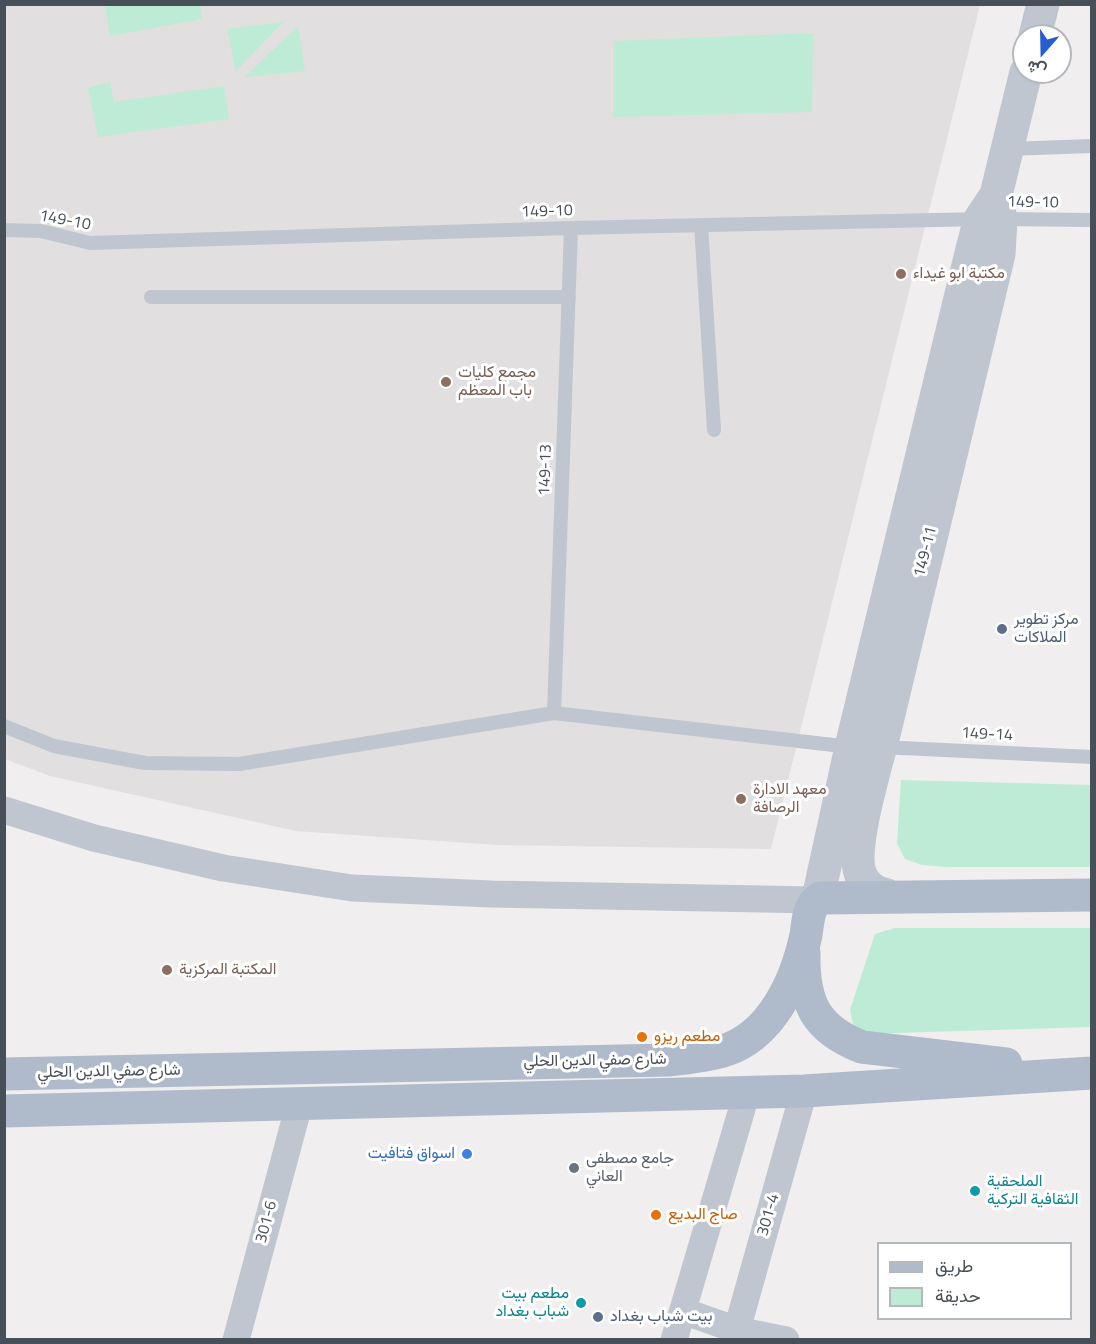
<!DOCTYPE html>
<html>
<head>
<meta charset="utf-8">
<style>
  body { margin:0 }
  #map { position:relative; width:1096px; height:1344px; overflow:hidden; background:#f0eeee; font-family:"Titillium Web",Vazirmatn,sans-serif }
  canvas { display:block }
  .frame { position:absolute; inset:0; border:6px solid #474f59; pointer-events:none }
  .legend { position:absolute; left:877px; top:1242px; width:195px; height:78px; box-sizing:border-box; background:#fff; border:2px solid #b5b9bd; margin:0; padding:8px 10px; list-style:none; font-size:18px; color:#474f59 }
  .legend li { display:flex; align-items:center; gap:12px; height:30px }
  .legend b { width:30px; border:2px solid #b5b9bd }
  .north { position:absolute; left:1012px; top:24px; width:60px; height:60px; box-sizing:border-box; background:#fff; border:2px solid #b5b9bd; border-radius:50%; rotate:200deg; font-size:16px; font-weight:700; line-height:24px; text-align:center; color:#474f59 }
  .north::after { content:''; display:block; margin:auto; width:21px; height:27px; background:#265ed2; clip-path:polygon(50% 0,100% 100%,50% 72%,0 100%) }
</style>
</head>
<body>
<div id="map">
<canvas width="1096" height="1344"></canvas>
<div class="frame"></div>
<ul class="legend">
<li><b style="height:8px;background:#afbacb"></b>طريق</li>
<li><b style="height:16px;background:#beebd5"></b>حديقة</li>
</ul>
<div class="north">ش</div>
</div>
<script>
const c = document.querySelector('canvas').getContext('2d');
c.lineJoin = 'round';
function paint(path, color) { c.fillStyle = color; c.fill(path, 'evenodd'); }
function trace(path, color, width, dash) { c.strokeStyle = color; c.lineWidth = width; c.lineCap = dash ? 'butt' : 'round'; c.setLineDash(dash || []); c.stroke(path); }
function write(font, color, halo, rows, align = 'center') {
  c.font = font + ' "Titillium Web",Vazirmatn,sans-serif'; c.lineWidth = 6; c.setLineDash([]); c.textBaseline = 'middle'; c.strokeStyle = halo; c.fillStyle = color; for (const [text, x, y, turn = 0] of rows) {
    c.save(); c.translate(x, y); c.rotate((+turn || 0) * Math.PI / 180); c.textAlign = isNaN(turn) ? turn : align; if (halo) c.strokeText(text, 0, 0); c.fillText(text, 0, 0); c.restore();
  }
}
paint(new Path2D(`
  M4 5H980L771 849 497 845 296 831 50 776 5 759Z`), '#e1dfdf');
paint(new Path2D(`
  M105 5H200L202 19 110 36Z
  M283 22 236 71 227 29Z
  M298 26 305 71 245 77Z
  M813 33 812 112 613 117V41Z
  M110 82 114 102 224 86 229 119 98 137 88 88Z
  M901 780 1091 785V867H946L922 865 905 859 897 843Z
  M895 928H1091V1027L862 1034 853 1024 850 1010 875 934Z`), '#beebd5');
trace(new Path2D(`
  M1007 149 1092 146
  M1001 219 1092 220
  M701 225 714 430
  M4 230 41 231 90 243 571 228 981 219
  M151 297H569
  M554 713 571 228
  M4 726 54 746 145 763 239 764 554 713 851 747
  M881 747 1092 757`), '#bfc6cf', 14);
trace(new Path2D(`
  M4 810 94 838 223 868 352 888 491 894 816 900
  M683 1311 737 1330 786 1340
  M236 1340 299 1105
  M674 1340 747 1092
  M734 1340 804 1091`), '#bfc6cf', 27);
trace(new Path2D(`
  M1035 36 1043 4
  M887 895C873 892 862 884 859 869 853 837 879 757 887 722 923 566 963 410 999 254L1001 219 996 195
  M818 898 851 747 972 249 980 219 996 195 1026 72`), '#bfc6cf', 33);
trace(new Path2D(`
  M804 953C803 1002 815 1029 862 1047L1006 1064
  M4 1074 668 1060C686 1058 705 1056 723 1051 772 1036 796 981 806 935 808 922 808 906 820 898L1092 895
  M4 1111 804 1091 1092 1073`), '#afbacb', 33);
for (const [x, y, r, color] of [
  [901,274,6,"#8d6e63"],
  [446,382,6,"#8d6e63"],
  [1002,629,6,"#5c6f8a"],
  [741,799,6,"#8d6e63"],
  [167,970,6,"#8d6e63"],
  [642,1037,6,"#e8710a"],
  [467,1154,6,"#3f7fe0"],
  [574,1168,6,"#6b7280"],
  [975,1191,6,"#0f9aa8"],
  [656,1215,6,"#e8710a"],
  [581,1303,6,"#0f9aa8"],
  [598,1317,6,"#5c6f8a"]
]) { const dot = new Path2D(); dot.arc(x, y, r, 0, 2 * Math.PI); c.fillStyle = color; c.fill(dot); trace(dot, '#fff', 2); }
write('16px', '#474f59', '#fff', [
  ["149-10",1033,203,1],
  ["149-10",547,212,-2],
  ["149-10",65,221,11],
  ["149-13",546,470,-88],
  ["149-11",926,552,-76],
  ["149-14",987,735,3],
  ["شارع صفي الدين الحلي",595,1061,-1],
  ["شارع صفي الدين الحلي",109,1072,-1],
  ["301-4",769,1215,-74],
  ["301-6",267,1222,-75]
]);
write('16px', '#785e54', '#fff', [
  ["مكتبة ابو غيداء",913,274],
  ["مجمع كليات",458,373],
  ["باب المعظم",458,391],
  ["معهد الادارة",753,790],
  ["الرصافة",753,808],
  ["المكتبة المركزية",179,970]
], 'left');
write('16px', '#4e5e75', '#fff', [
  ["مركز تطوير",1014,620],
  ["الملاكات",1014,638],
  ["بيت شباب بغداد",610,1317]
], 'left');
write('16px', '#c56008', '#fff', [
  ["مطعم ريزو",654,1037],
  ["صاج البديع",668,1215]
], 'left');
write('16px', '#366cbe', '#fff', [
  ["اسواق فتافيت",455,1154]
], 'right');
write('16px', '#5b616d', '#fff', [
  ["جامع مصطفى",586,1159],
  ["العاني",586,1177]
], 'left');
write('16px', '#0d838f', '#fff', [
  ["الملحقية",987,1182],
  ["الثقافية التركية",987,1200],
  ["مطعم بيت",569,1294,"right"],
  ["شباب بغداد",569,1312,"right"]
], 'left');
</script>
</body>
</html>
